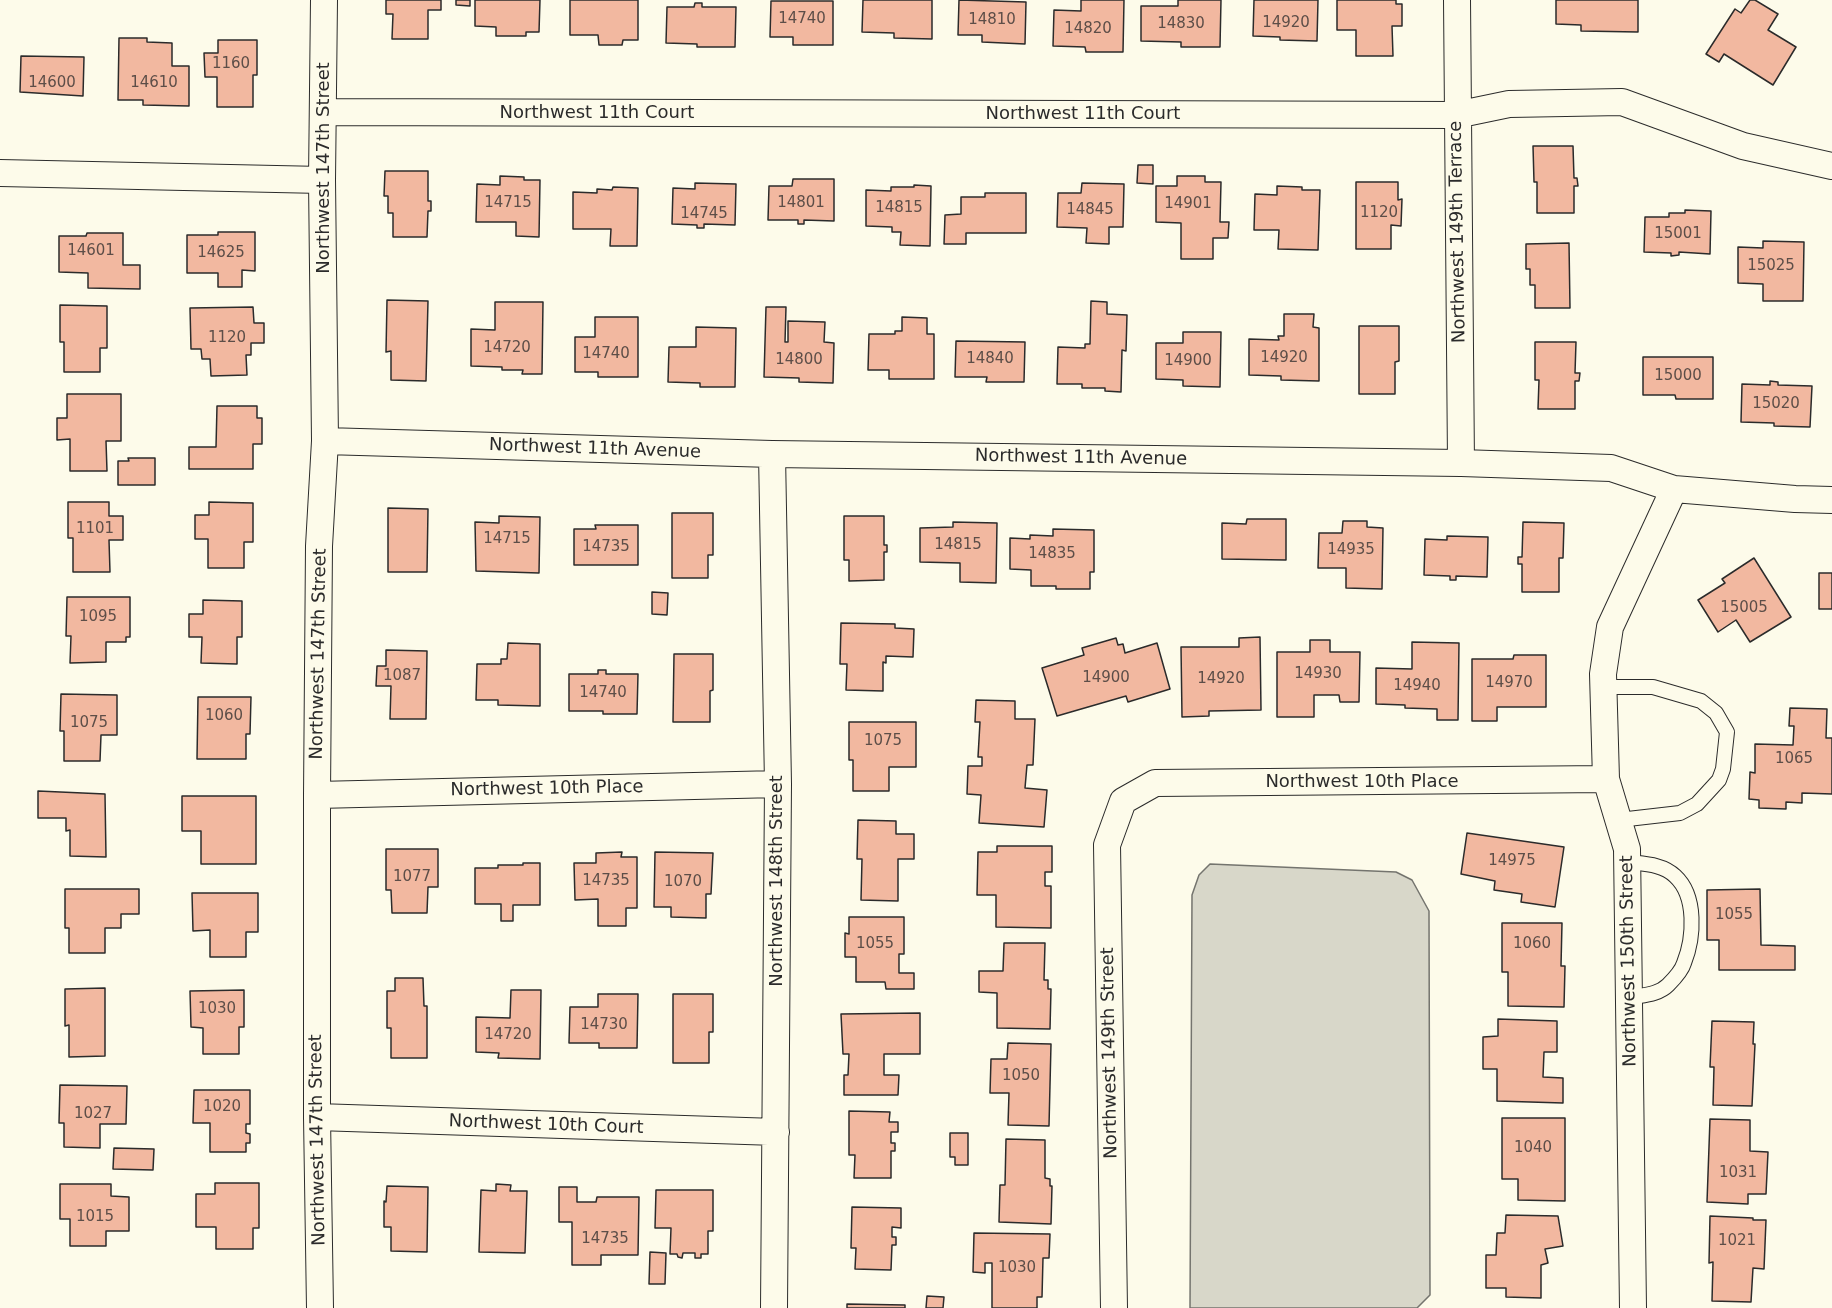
<!DOCTYPE html>
<html>
<head>
<meta charset="utf-8">
<style>
  body { margin:0 }
  canvas { display:block; background:#fdfbea }
</style>
</head>
<body>
<canvas width="1832" height="1308"></canvas>
<script>
const c = document.querySelector('canvas').getContext('2d');
c.lineJoin = 'round';
function paint(path, color) { c.fillStyle = color; c.fill(path, 'evenodd'); }
function trace(path, color, width, dash) { c.strokeStyle = color; c.lineWidth = width; c.lineCap = dash ? 'butt' : 'round'; c.setLineDash(dash || []); c.stroke(path); }
function write(font, color, halo, rows, align = 'center') {
  c.font = font + ' "DejaVu Sans",sans-serif'; c.lineWidth = 4.5; c.setLineDash([]); c.textBaseline = 'middle'; c.strokeStyle = halo; c.fillStyle = color; for (const [text, x, y, turn = 0] of rows) {
    c.save(); c.translate(x, y); c.rotate((+turn || 0) * Math.PI / 180); c.textAlign = isNaN(turn) ? turn : align; if (halo) c.strokeText(text, 0, 0); c.fillText(text, 0, 0); c.restore();
  }
}
const water = new Path2D(`
  M1210 864 1396 872 1412 880 1429 911 1430 1295 1417 1308H1190L1192 895 1199 875Z`);
paint(water, '#d8d7c9');
trace(water, '#74746e', 1.5);
const building = new Path2D(`
  M386 0H441V10H428V39H392L393 14H386Z
  M456 0H470V6L456 5Z
  M475 0H540L539 32H526V36H496V27L475 26Z
  M570 0H638V40H623L622 45H599L598 35H570Z
  M863 0H932V39L894 38V33L862 32Z
  M959 0 1026 2 1025 44 982 42V35H958Z
  M1081 0H1124L1123 52H1086L1085 47 1053 46 1054 10 1081 11Z
  M1178 0H1221L1220 47H1181V42L1141 41V6H1178Z
  M1254 0H1318L1317 41 1280 40V37L1253 36Z
  M1337 0H1396V4H1402V26H1392L1393 56H1356V30H1337Z
  M1556 0H1638V32L1581 31V25L1556 24Z
  M1750 0H1755L1778 14 1768 30 1796 47 1773 85 1724 54 1719 62 1706 54 1735 9 1741 13Z
  M771 1H833V45H793V37H770Z
  M695 3H702V7H736L735 47H697V44L666 43 667 7H694Z
  M119 38H147V42L172 43V66H189V106L143 105V100H118Z
  M218 40H257V75H253V107H217V77H205L204 53H218Z
  M21 56 84 57 83 96 20 92Z
  M1533 146H1573L1574 178H1577L1578 186H1574V213H1537V182H1534Z
  M1138 165H1153V184L1137 183Z
  M385 171H428V201H431V211H428L427 237H393V213H388V196H384Z
  M500 176 524 177V180H540L539 237 516 236V222H476L477 184 500 185Z
  M1177 176H1205V182H1221L1220 222H1229L1228 238H1213V259H1181V223L1156 222V186H1177Z
  M793 179H834V221L804 220V224H798V220H768L769 186H792Z
  M1356 182H1398V200L1402 199 1401 226 1391 225V249H1356Z
  M695 183 736 184 735 225 704 224V228H697V225L672 224 673 188 695 189Z
  M1082 183 1124 184 1123 227H1109V244L1086 243 1087 228 1057 227 1058 193H1081Z
  M914 185 931 186 930 246 900 245 901 232H892V227L866 226V190L891 191V187H914Z
  M1277 186 1302 187V190H1320L1318 250 1278 249 1279 230H1254L1255 194 1277 195Z
  M613 187 638 188 637 246H610L611 229H573V192L597 193V189L612 190Z
  M985 193H1026V233H966V244H944L945 215 961 214V197H985Z
  M1685 210 1711 211 1710 254 1679 252V255L1671 256V253L1644 252 1645 217H1669V213H1685Z
  M218 232H255V271L242 270V287H218V273H187V235H218Z
  M87 233H123V265H140V289L88 288V273L59 272V236H86Z
  M1763 241 1804 242 1803 301H1763V284L1738 283V247L1763 248Z
  M1569 243 1570 308H1535V285H1530V269H1526V244Z
  M387 300 428 301 426 381 391 380V351L386 352Z
  M1091 301 1107 302V314L1127 315 1126 351 1122 350 1121 392 1105 391V388H1082V384H1057L1058 347 1085 348V344H1090Z
  M495 302H543L542 374H522L523 370H502V367L471 366V329L495 330Z
  M60 305 107 306V348H100V372H64V342H60Z
  M253 307 254 323H264V343H251V355H246L247 375 211 376 210 359H202L201 349H191L190 308Z
  M766 307H786L785 342H788V321L825 322 824 342 834 343 833 383 799 382V378L764 377Z
  M1284 314H1314L1313 327 1319 328V381L1281 380V376L1249 375V339L1279 340 1278 336H1284Z
  M595 317H638V377H598V372H575V337H595Z
  M902 317 927 318V334H934V379H889V370H868L869 334H895V331H902Z
  M1359 326H1399V361L1395 362V394H1359Z
  M696 327 736 328 735 387H700V383L668 382 669 347H696Z
  M1183 332H1221L1220 387 1183 386V380L1156 379V343H1183Z
  M956 341 1025 342 1024 382H986L987 377H955Z
  M1535 342H1576L1575 373H1580L1579 381H1575V409H1538L1539 380H1535Z
  M1643 357H1713V399H1676L1675 395H1643Z
  M1770 381 1778 382V385L1812 386 1810 427 1774 426V423L1741 422 1742 384 1770 385Z
  M67 394H121V441H106L107 471H70V439L57 440V418H67Z
  M217 406H257V418H262V444H253V469H189V447H216Z
  M128 458H155V485H118V461H129Z
  M68 502H109V516H123V540H109L110 572H73V538H68Z
  M209 502 253 503V542H244V568H208V539H195V515H209Z
  M388 508 428 509 427 572H388Z
  M672 513H713V555H708V578H672Z
  M499 516 540 517 539 573 476 571 475 522 499 523Z
  M844 516H884V545H887V552H884V580L849 581V560H844Z
  M1247 519H1286V560L1222 559V523L1246 524Z
  M1343 521H1367V527L1383 528 1382 589 1346 588V568H1318L1319 533H1342Z
  M953 522 997 523 996 583 960 582V563L920 562V528L953 527Z
  M1523 522 1564 523 1563 558H1559V592H1522V564H1518V557H1522Z
  M595 525H638V565H574V529H596Z
  M1053 529 1094 530V572H1090V589H1056V586H1031V570L1010 569V538L1030 539V535L1053 536Z
  M1447 536 1488 537 1487 577 1456 576V580H1450V576L1424 575 1425 539 1447 540Z
  M1754 558 1791 617 1750 642 1736 620 1718 632 1698 600 1725 583 1722 579Z
  M1819 573H1832V609H1819Z
  M652 592 668 593 667 615 652 614Z
  M67 597H130V637H126V642H106V662L70 663 71 636H66Z
  M203 600 242 601V637H237V664L201 663 202 637H189V614H203Z
  M841 623 895 624V628L914 629 913 657 886 656V663L883 662V691L846 690 847 664H840Z
  M1260 637 1261 710 1209 711V716L1182 717 1181 647H1239V638Z
  M1116 638 1118 645 1123 644 1125 653 1157 643 1170 689 1128 702 1126 696 1057 716 1042 668 1084 655 1082 648Z
  M1310 640H1330V652H1360L1359 702H1340L1339 695H1314V717H1277V652H1310Z
  M1412 642 1459 643 1458 720H1437V709L1405 708V705L1376 704V668L1412 669Z
  M508 643 540 644V706L498 705V700H476L477 664H501V659H507Z
  M386 650 427 651 426 719H390L391 686H376L377 666H386Z
  M674 654H713V690L710 691V722H673Z
  M1514 655H1546V707H1497V721H1472V659H1513Z
  M598 670H606V674H638L637 714H603V711H569V674H598Z
  M61 694 117 695V735H101L100 761H64V731H60Z
  M198 697H251L250 734H246V759H197Z
  M976 700 1015 701V719H1035L1033 765H1027L1025 788 1047 790 1044 827 979 823 981 795 967 794 968 766H982V757H978L980 722H975Z
  M1790 708 1827 709 1826 738H1832V794L1802 793V803L1786 802V809L1759 808V800L1749 799 1750 772 1755 773V744L1793 745 1794 726H1789Z
  M849 722H916V767H889V791H853V760H849Z
  M38 791 105 794 106 857 70 856V830L66 831V818H38Z
  M182 796H256V864H201V831H182Z
  M858 820 896 821V834H914V859H898V901L861 900 862 859H857Z
  M1467 833 1564 847 1555 907 1521 902 1522 894 1494 890 1495 881 1461 874Z
  M997 846H1052V872H1045V886H1051V928L996 927V895H977L978 852H997Z
  M386 849H438V887H428L427 913H392L391 890H386Z
  M622 852 621 857H637V908H626V926H598V899L575 900 574 863H596V853Z
  M655 852 713 853 711 894H706V918L671 917V907H654Z
  M523 863H540V905H513V921H501V904H475V868H498V865H523Z
  M65 889H139V914H121V928H105V953H69V928H65Z
  M1760 889 1761 945 1795 946V970H1719V940H1707V890Z
  M192 893H258V932H246V957H210V930L193 931Z
  M849 917H904V954H899V973H914V989H886L885 982H856V957H845V933L849 934Z
  M1502 923H1562L1561 966H1565L1564 1007 1508 1006V972H1502Z
  M1004 943H1045L1044 980H1048V989H1051L1050 1029 997 1028V993L979 992V971H1003Z
  M395 978H423L424 1006H427V1058H391V1028H387V991H395Z
  M105 988V1056L69 1057V1025L65 1026V989Z
  M244 990V1027H239V1054H203V1028L191 1027 190 991Z
  M511 990H541L540 1059 498 1058 499 1053 476 1052V1017L510 1018Z
  M598 994H638L637 1048H599V1043H569L570 1007H598Z
  M673 994H713V1032H709V1063H673Z
  M920 1013V1054H884V1075H899L898 1095H844V1075H848L849 1054H843L841 1014Z
  M1498 1019 1557 1021V1052H1544L1543 1077 1563 1078V1103L1497 1101V1069H1483V1037L1498 1036Z
  M1712 1021 1754 1022 1753 1044H1755L1752 1106 1713 1105 1714 1067H1710Z
  M1008 1043 1051 1044 1049 1126 1008 1125 1009 1093H990L991 1059H1007Z
  M60 1085 127 1086 126 1124H100V1148L64 1147V1123H59Z
  M194 1090H250V1124H246V1133L250 1134V1143H246V1152H210V1123H193Z
  M849 1111 890 1112 889 1122H898V1132H891V1143H895V1151H891V1178H854L855 1155H849Z
  M1502 1118H1565V1201L1518 1200V1179H1502Z
  M1710 1119 1750 1120V1151L1768 1152 1766 1194H1748V1204L1707 1202Z
  M950 1133H968V1165H955V1157H950Z
  M1006 1139 1045 1140V1178L1050 1179V1186H1052L1051 1224 999 1222 1000 1185H1005Z
  M114 1148 154 1149 153 1170 113 1169Z
  M215 1183H259V1228H253V1249H216V1227H196V1194H215Z
  M60 1184H111V1196L129 1197V1231H106V1246H70V1219H60Z
  M496 1184 511 1185 510 1191H527L525 1253 479 1252 481 1190 496 1191Z
  M387 1186 428 1187 427 1252 391 1251V1227H384V1201L386 1202Z
  M559 1187H577V1202H596L597 1197H639L638 1255H601V1265H572V1222H559Z
  M656 1190H713V1231H708V1254H701V1258H695V1253H683L682 1258 678 1257 677 1254H670L671 1228H655Z
  M852 1207 901 1208V1228L892 1227V1237H896V1245H892L891 1270 855 1269 856 1248H851Z
  M1506 1215 1558 1216 1563 1246 1545 1249 1548 1263 1541 1265V1298L1506 1297V1288H1486V1255H1496L1497 1233H1505Z
  M1710 1216 1753 1218V1220H1766L1764 1269 1753 1268 1751 1302 1712 1301 1713 1262 1709 1263Z
  M974 1233 1050 1234 1049 1258H1043L1042 1297H1037V1308H992V1263H985V1273L973 1272Z
  M650 1252 666 1253 665 1284H649Z
  M927 1296 944 1297 943 1308H926Z
  M847 1304 905 1305V1308H847Z`);
paint(building, '#f2b8a0');
trace(building, '#2b2b2b', 1.5);
const lane = new Path2D(`
  M1603 687H1653L1701 701 1716 713 1727 732 1723 769 1719 780 1697 804 1680 813 1619 820
  M1628 862C1644 864 1663 864 1675 876 1697 896 1694 938 1684 963 1682 970 1673 980 1668 985 1658 995 1642 995 1629 998`);
const street = new Path2D(`
  M1457 0 1461 463
  M323 112 1456 115 1509 104 1622 102 1743 146 1832 166
  M0 173 322 180
  M325 441 772 454 1461 463 1611 468 1674 489 1795 499 1832 500
  M772 454 778 784 774 1308
  M317 795 778 784
  M317 1117 776 1132
  M320 1308 317 1117V795L319 546 325 441 322 180 324 0
  M1114 1308 1107 845 1123 801 1155 783 1606 779
  M1633 1308 1627 849 1606 779 1603 674 1610 627 1674 489`);
trace(lane, '#2b2b2b', 16);
trace(street, '#2b2b2b', 28);
trace(lane, '#fdfbea', 14);
trace(street, '#fdfbea', 26);
write('15px', '#5d4e48', null, [
  ["14740",802,19],
  ["14810",992,20],
  ["14920",1286,23],
  ["14830",1181,24],
  ["14820",1088,29],
  ["1160",231,64],
  ["14600",52,83],
  ["14610",154,83],
  ["14715",508,203],
  ["14801",801,203],
  ["14901",1188,204],
  ["14815",899,208],
  ["14845",1090,210],
  ["1120",1379,213],
  ["14745",704,214],
  ["15001",1678,234],
  ["14601",91,251],
  ["14625",221,253],
  ["15025",1771,266],
  ["1120",227,338],
  ["14720",507,348],
  ["14740",606,354],
  ["14920",1284,358],
  ["14840",990,359],
  ["14800",799,360],
  ["14900",1188,361],
  ["15000",1678,376],
  ["15020",1776,404],
  ["1101",95,529],
  ["14715",507,539],
  ["14815",958,545],
  ["14735",606,547],
  ["14935",1351,550],
  ["14835",1052,554],
  ["15005",1744,608],
  ["1095",98,617],
  ["14930",1318,674],
  ["1087",402,676],
  ["14900",1106,678],
  ["14920",1221,679],
  ["14970",1509,683],
  ["14940",1417,686],
  ["14740",603,693],
  ["1060",224,716],
  ["1075",89,723],
  ["1075",883,741],
  ["1065",1794,759],
  ["14975",1512,861],
  ["1077",412,877],
  ["14735",606,881],
  ["1070",683,882],
  ["1055",1734,915],
  ["1055",875,944],
  ["1060",1532,944],
  ["1030",217,1009],
  ["14730",604,1025],
  ["14720",508,1035],
  ["1050",1021,1076],
  ["1020",222,1107],
  ["1027",93,1114],
  ["1040",1533,1148],
  ["1031",1738,1173],
  ["1015",95,1217],
  ["14735",605,1239],
  ["1021",1737,1241],
  ["1030",1017,1268]
]);
write('18px', '#2b2b2b', '#fdfbea', [
  ["Northwest 11th Court",597,113],
  ["Northwest 11th Court",1083,114],
  ["Northwest 147th Street",324,168,-90],
  ["Northwest 149th Terrace",1458,232,-91],
  ["Northwest 11th Avenue",595,449,2],
  ["Northwest 11th Avenue",1081,458,1],
  ["Northwest 147th Street",319,654,-89],
  ["Northwest 10th Place",1362,782],
  ["Northwest 10th Place",547,789,-1],
  ["Northwest 148th Street",777,881,-90],
  ["Northwest 150th Street",1629,961,-91],
  ["Northwest 149th Street",1110,1053,-91],
  ["Northwest 10th Court",546,1125,2],
  ["Northwest 147th Street",318,1140,-91]
]);
</script>
</body>
</html>
